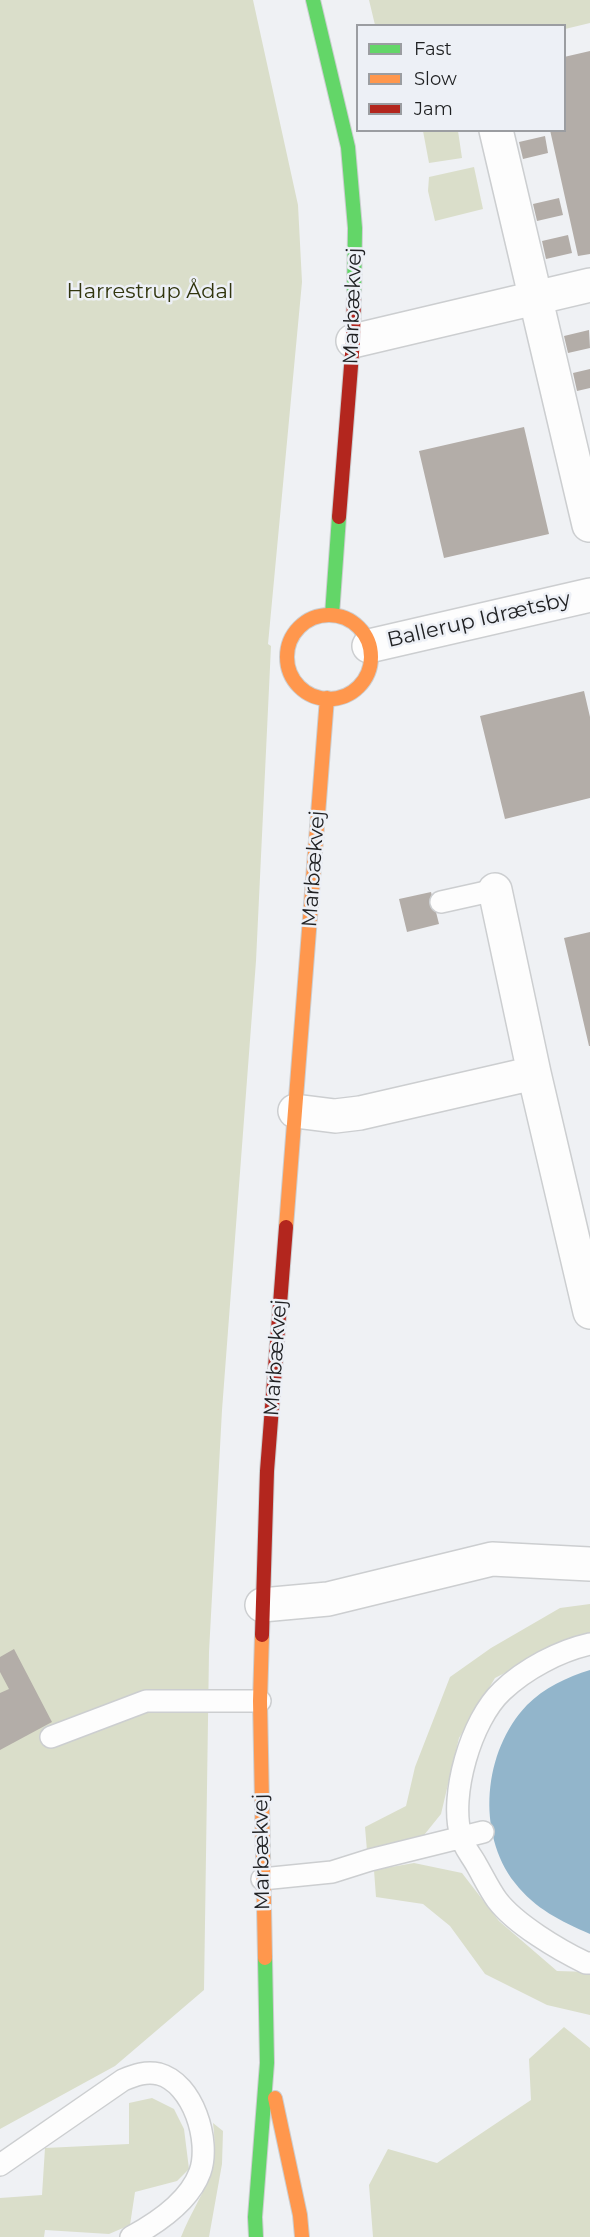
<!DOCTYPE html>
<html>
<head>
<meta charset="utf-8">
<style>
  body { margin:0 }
  #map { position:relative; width:590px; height:2237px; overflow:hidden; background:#eff1f4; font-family:Montserrat,sans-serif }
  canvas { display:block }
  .legend { position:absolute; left:356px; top:24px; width:210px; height:108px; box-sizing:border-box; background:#edf0f6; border:2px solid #9b9da1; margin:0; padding:8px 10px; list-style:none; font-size:18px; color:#1f2022 }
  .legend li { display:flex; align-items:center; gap:12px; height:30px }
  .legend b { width:30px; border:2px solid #9b9da1 }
</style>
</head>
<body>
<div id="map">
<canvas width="590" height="2237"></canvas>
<ul class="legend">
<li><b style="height:8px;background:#63d668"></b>Fast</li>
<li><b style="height:8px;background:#ff974d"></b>Slow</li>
<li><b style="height:8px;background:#b3261e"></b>Jam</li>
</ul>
</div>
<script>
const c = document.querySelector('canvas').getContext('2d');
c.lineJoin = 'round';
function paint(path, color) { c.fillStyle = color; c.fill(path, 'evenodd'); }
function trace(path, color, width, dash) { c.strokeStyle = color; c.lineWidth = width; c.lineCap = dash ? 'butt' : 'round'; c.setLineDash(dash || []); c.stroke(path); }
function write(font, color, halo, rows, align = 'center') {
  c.font = font + ' Montserrat,sans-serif'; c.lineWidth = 5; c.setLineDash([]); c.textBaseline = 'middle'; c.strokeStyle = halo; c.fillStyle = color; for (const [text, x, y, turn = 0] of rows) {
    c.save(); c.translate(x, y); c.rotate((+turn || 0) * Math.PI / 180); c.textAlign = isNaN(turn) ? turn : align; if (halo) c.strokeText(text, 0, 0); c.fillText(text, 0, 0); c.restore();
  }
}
paint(new Path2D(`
  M0 0H253L298 205 302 282 268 644 271 646 256 961 222 1410 209 1652 204 1990 115 2066 0 2129Z
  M369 0H590V23L565 29 564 26 375 25Z
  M423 131H458L462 158 429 163Z
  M474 167 483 209 435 221 428 191 429 177Z
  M590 1604V1636L573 1638 495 1678 459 1738 441 1814 416 1845 367 1851 365 1827 406 1806 415 1767 450 1677 491 1648 560 1608Z
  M414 1863 462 1873 499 1921 557 1971 590 1972V2015L547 2005 485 1974 450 1926 423 1904 376 1897 374 1870Z
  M564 2027 590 2048V2237H373L369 2185 388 2149 437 2163 531 2100 529 2059Z
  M152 2098 174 2109 184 2129 189 2169 177 2181 135 2192 130 2225 109 2234 45 2230 44 2237H0V2198L42 2195 45 2148 129 2144V2103Z
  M213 2123 223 2131 222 2164 209 2237H181C200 2191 220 2177 213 2123Z`), '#dadeca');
paint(new Path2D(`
  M590 1670V1934C561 1921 535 1909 515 1883 476 1833 483 1751 527 1705 544 1688 567 1677 590 1670Z`), '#92b5cb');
paint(new Path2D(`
  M590 51V254L578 256 550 130H564V57Z
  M545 136 548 153 523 159 519 142Z
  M559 198 563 215 537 221 533 204Z
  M568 235 572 253 546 259 542 241Z
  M589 330 590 348 568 353 564 336Z
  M590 369V388L577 391 573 373Z
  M524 427 549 534 444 558 419 451Z
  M584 691 590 717V798L505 819 480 716Z
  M431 892 439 924 407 932 399 899Z
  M590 932V1046H589L564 938Z
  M14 1649 52 1722 0 1750V1693L9 1689 0 1672V1657Z`), '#b3ada8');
const lane = new Path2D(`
  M441 902 495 890
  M590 1644C559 1651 525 1669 502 1691 471 1720 449 1796 461 1836 463 1846 471 1855 476 1864 483 1876 489 1889 497 1900 515 1924 559 1950 586 1963H590
  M51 1737 146 1701H260
  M262 1879 332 1872 370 1860 483 1832
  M0 2165 123 2080C135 2075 146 2071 159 2074 193 2083 211 2141 200 2172 189 2202 157 2223 131 2237`);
const street = new Path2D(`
  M496 130 589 525
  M353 341 590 285
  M369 646 590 595
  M495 890 534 1073 590 1312
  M295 1111 335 1116 360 1113 534 1073
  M262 1605 328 1599 492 1559 590 1564`);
const fast = new Path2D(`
  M313 0 348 147 355 228 354 296
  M332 615 339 517
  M256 2237 255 2217 267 2063 265 1958`);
const slow = new Path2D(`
  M287 657a42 42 0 1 1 84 0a42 42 0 1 1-84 0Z
  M286 1227 327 698
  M262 1635 260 1701 265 1958
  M275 2098 300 2215 302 2237`);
const jam = new Path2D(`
  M339 517 353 341 354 296
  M262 1635 267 1471 286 1227`);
trace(lane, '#ccced0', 24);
trace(street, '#ccced0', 36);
trace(fast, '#ccced0', 16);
trace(slow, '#ccced0', 16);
trace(jam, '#ccced0', 16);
trace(lane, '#fdfdfd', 21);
trace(street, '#fdfdfd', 33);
trace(fast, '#63d668', 14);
trace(slow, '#ff974d', 14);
trace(jam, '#b3261e', 14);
write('21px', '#31350e', '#edf0f6', [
  ["Harrestrup Ådal",150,292]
]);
write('21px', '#1f2022', '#edf0f6', [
  ["Marbækvej",353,306,-88],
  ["Ballerup Idrætsby",479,620,-13],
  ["Marbækvej",314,869,-86],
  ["Marbækvej",276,1358,-86],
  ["Marbækvej",262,1852,-91]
]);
</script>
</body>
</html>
